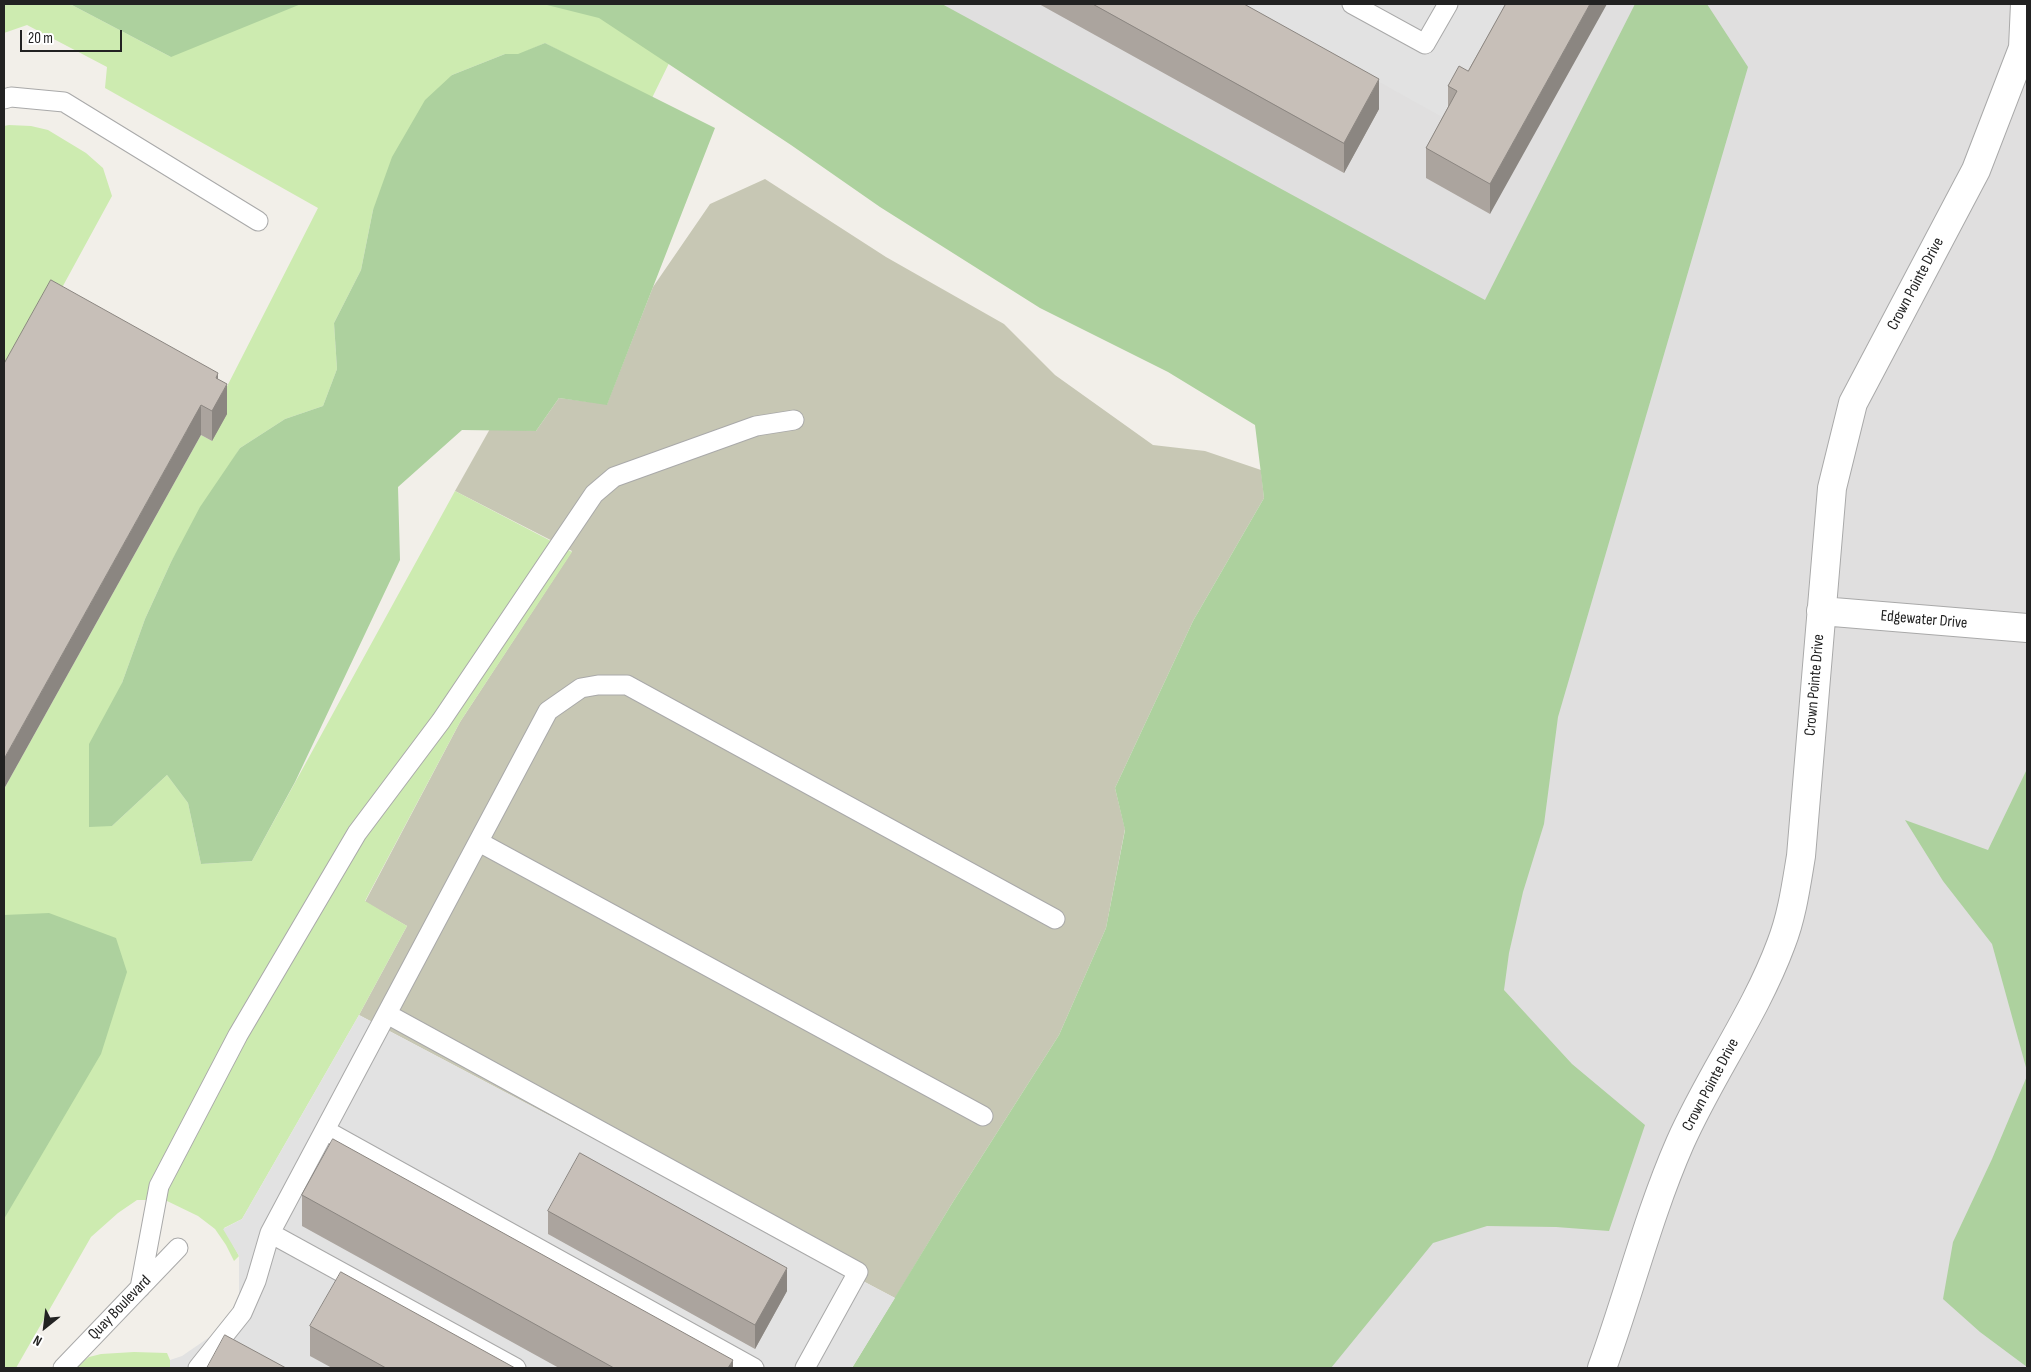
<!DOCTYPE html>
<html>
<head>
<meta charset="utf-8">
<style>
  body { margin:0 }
  #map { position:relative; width:2031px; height:1372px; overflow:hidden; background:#f2efe9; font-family:"Sofia Sans Condensed",sans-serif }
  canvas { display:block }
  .frame { position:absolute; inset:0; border:5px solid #222; pointer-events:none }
  .north { position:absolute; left:20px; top:1302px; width:50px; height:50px; -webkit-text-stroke:4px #fff; paint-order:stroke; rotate:209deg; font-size:14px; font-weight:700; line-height:20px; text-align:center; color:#222 }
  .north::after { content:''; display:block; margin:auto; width:18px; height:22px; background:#222; clip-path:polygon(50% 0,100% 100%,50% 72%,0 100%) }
  .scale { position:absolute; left:20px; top:30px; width:102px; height:22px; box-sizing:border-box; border:2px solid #222; border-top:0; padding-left:6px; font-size:15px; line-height:18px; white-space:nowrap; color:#222; -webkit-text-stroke:4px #fff; paint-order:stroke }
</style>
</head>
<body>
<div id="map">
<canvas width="2031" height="1372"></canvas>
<div class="frame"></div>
<div class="north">N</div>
<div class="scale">20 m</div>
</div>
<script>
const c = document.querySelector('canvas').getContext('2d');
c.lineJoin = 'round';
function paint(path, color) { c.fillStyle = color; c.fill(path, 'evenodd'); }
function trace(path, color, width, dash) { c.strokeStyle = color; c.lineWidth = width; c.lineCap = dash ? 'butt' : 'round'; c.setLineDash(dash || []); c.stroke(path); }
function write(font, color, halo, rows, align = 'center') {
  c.font = font + ' "Sofia Sans Condensed",sans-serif'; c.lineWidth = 4; c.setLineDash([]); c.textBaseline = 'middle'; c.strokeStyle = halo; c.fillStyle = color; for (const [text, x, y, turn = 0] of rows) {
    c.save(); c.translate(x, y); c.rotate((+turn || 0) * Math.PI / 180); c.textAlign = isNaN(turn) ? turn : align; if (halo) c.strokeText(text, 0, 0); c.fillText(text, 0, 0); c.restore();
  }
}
paint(new Path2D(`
  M800 4H1706L1535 316 1709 4H2027V1368H948L1491 394Z`), '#e0dfdf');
paint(new Path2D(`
  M765 179 886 257 1004 324 1055 375 1153 445 1205 451 1261 470 1264 498 1193 621 1115 788 1125 829 1106 928 1059 1035 951 1205 895 1298 359 1015 407 926 365 902 460 722 572 551 455 491 491 427 536 431 559 398 607 404 653 287 710 204Z`), '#c7c7b4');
paint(new Path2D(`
  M4 4H70L171 57 152 4H698L651 100 545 43 518 55 505 54 452 75 373 210 361 270 334 323 337 369 323 406 285 419 240 448 171 562 145 619 122 683 112 826 167 775 188 803 201 864 252 861 455 491 572 552 460 722 365 901 407 926 359 1015 242 1219 224 1228 239 1256 234 1261 226 1245 215 1229 198 1216 165 1200H137L118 1213 91 1237 16 1368H4V789L201 435 212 441 216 408 318 208 105 88 107 67 27 25 4 33Z
  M9 125 31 126 48 130 86 153 103 168 112 196 4 394V126Z
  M134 1352 167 1353 170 1360V1368H75L89 1357 101 1354Z`), '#cdebb0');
paint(new Path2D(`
  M70 4H301L171 57Z
  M543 4H942L1485 300 1635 4H1707L1748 67 1558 717 1544 824 1523 892 1509 953 1504 990 1572 1064 1645 1125 1609 1231 1556 1227 1487 1226 1433 1243 1331 1368H852L951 1205 1059 1035 1106 928 1125 830 1115 788 1193 621 1264 498 1255 425 1168 372 1040 308 880 207 791 145 599 18Z
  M545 43 715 128 607 405 559 398 536 431 462 430 398 487 400 560 295 782 252 861 201 864 188 803 167 775 112 826 89 827V744L122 683 145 619 171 562 200 507 240 448 285 419 323 406 337 369 334 323 361 270 373 210 392 157 425 100 452 75 505 54H518Z
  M2027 769V1071L1992 944 1943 881 1905 820 1988 850Z
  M49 913 116 938 127 972 101 1054 4 1219V915Z
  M2027 1076V1367L1980 1332 1943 1299 1953 1242 1992 1159Z`), '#add19e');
paint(new Path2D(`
  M1240 4H1508L1442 117Z
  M359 1015 895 1298 852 1368H170V1360L182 1356 214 1334 227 1320 239 1298V1256L223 1229 242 1219Z`), '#e2e2e2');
const service = new Path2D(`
  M1352 4 1425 44 1448 4
  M4 99 11 97 64 102 258 221
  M479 842 983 1116
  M387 1014 858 1272 805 1368
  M325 1130 754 1368
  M270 1233 548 711 581 688 598 685H627L1055 919
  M140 1288 159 1186 238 1035 357 833 441 721 594 494 614 477 756 426 794 420
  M63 1368 178 1248
  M198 1368 242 1313 256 1281 270 1233 516 1368`);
const minor = new Path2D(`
  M1821 611 2027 628
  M1602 1368C1629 1294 1648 1216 1680 1143 1710 1075 1755 1014 1781 944 1792 916 1796 886 1801 856L1832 488 1853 403 1976 170 2023 48 2025 4`);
trace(service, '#a9a9a9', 21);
trace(minor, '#a9a9a9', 30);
trace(service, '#fff', 19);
trace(minor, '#fff', 28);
paint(new Path2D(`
  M1039 4H1244L1379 109 1344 173Z
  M1506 4 1490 214 1426 178V148L1448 107V86L1468 71Z
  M4 364 218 379 227 414 212 441 201 435Z
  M302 1195 733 1368H559L302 1226Z
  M548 1211 787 1291 755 1349 548 1234Z
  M310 1326 515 1368H332L310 1356Z`), '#aba49e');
paint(new Path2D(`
  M1590 4H1607L1490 214V184Z
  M1379 79V109L1344 173V143Z
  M218 373V400L227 384V414L212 441V411L216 378Z
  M201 405V435L4 789V759Z
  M787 1268V1291L755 1349V1325Z
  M733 1360V1368H728Z`), '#8b8681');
const building = new Path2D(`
  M1093 4H1244L1379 79 1344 143Z
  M1506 4H1590L1490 184 1426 148 1457 91 1448 86 1459 66 1468 71Z
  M51 280 218 373 216 378 227 384 212 411 201 405 4 759V364Z
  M333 1139 733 1360 728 1368H614L302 1195Z
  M580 1153 787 1268 755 1325 548 1211Z
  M341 1272 515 1368H386L310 1326Z
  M225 1335 286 1368H207Z`);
paint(building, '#c7bfb8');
trace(building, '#8b8681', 1);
write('16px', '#222', '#fff', [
  ["Crown Pointe Drive",1916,284,-62],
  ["Edgewater Drive",1924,620,5],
  ["Crown Pointe Drive",1815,685,-85],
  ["Crown Pointe Drive",1711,1085,-62],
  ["Quay Boulevard",120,1308,-46]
]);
</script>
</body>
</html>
